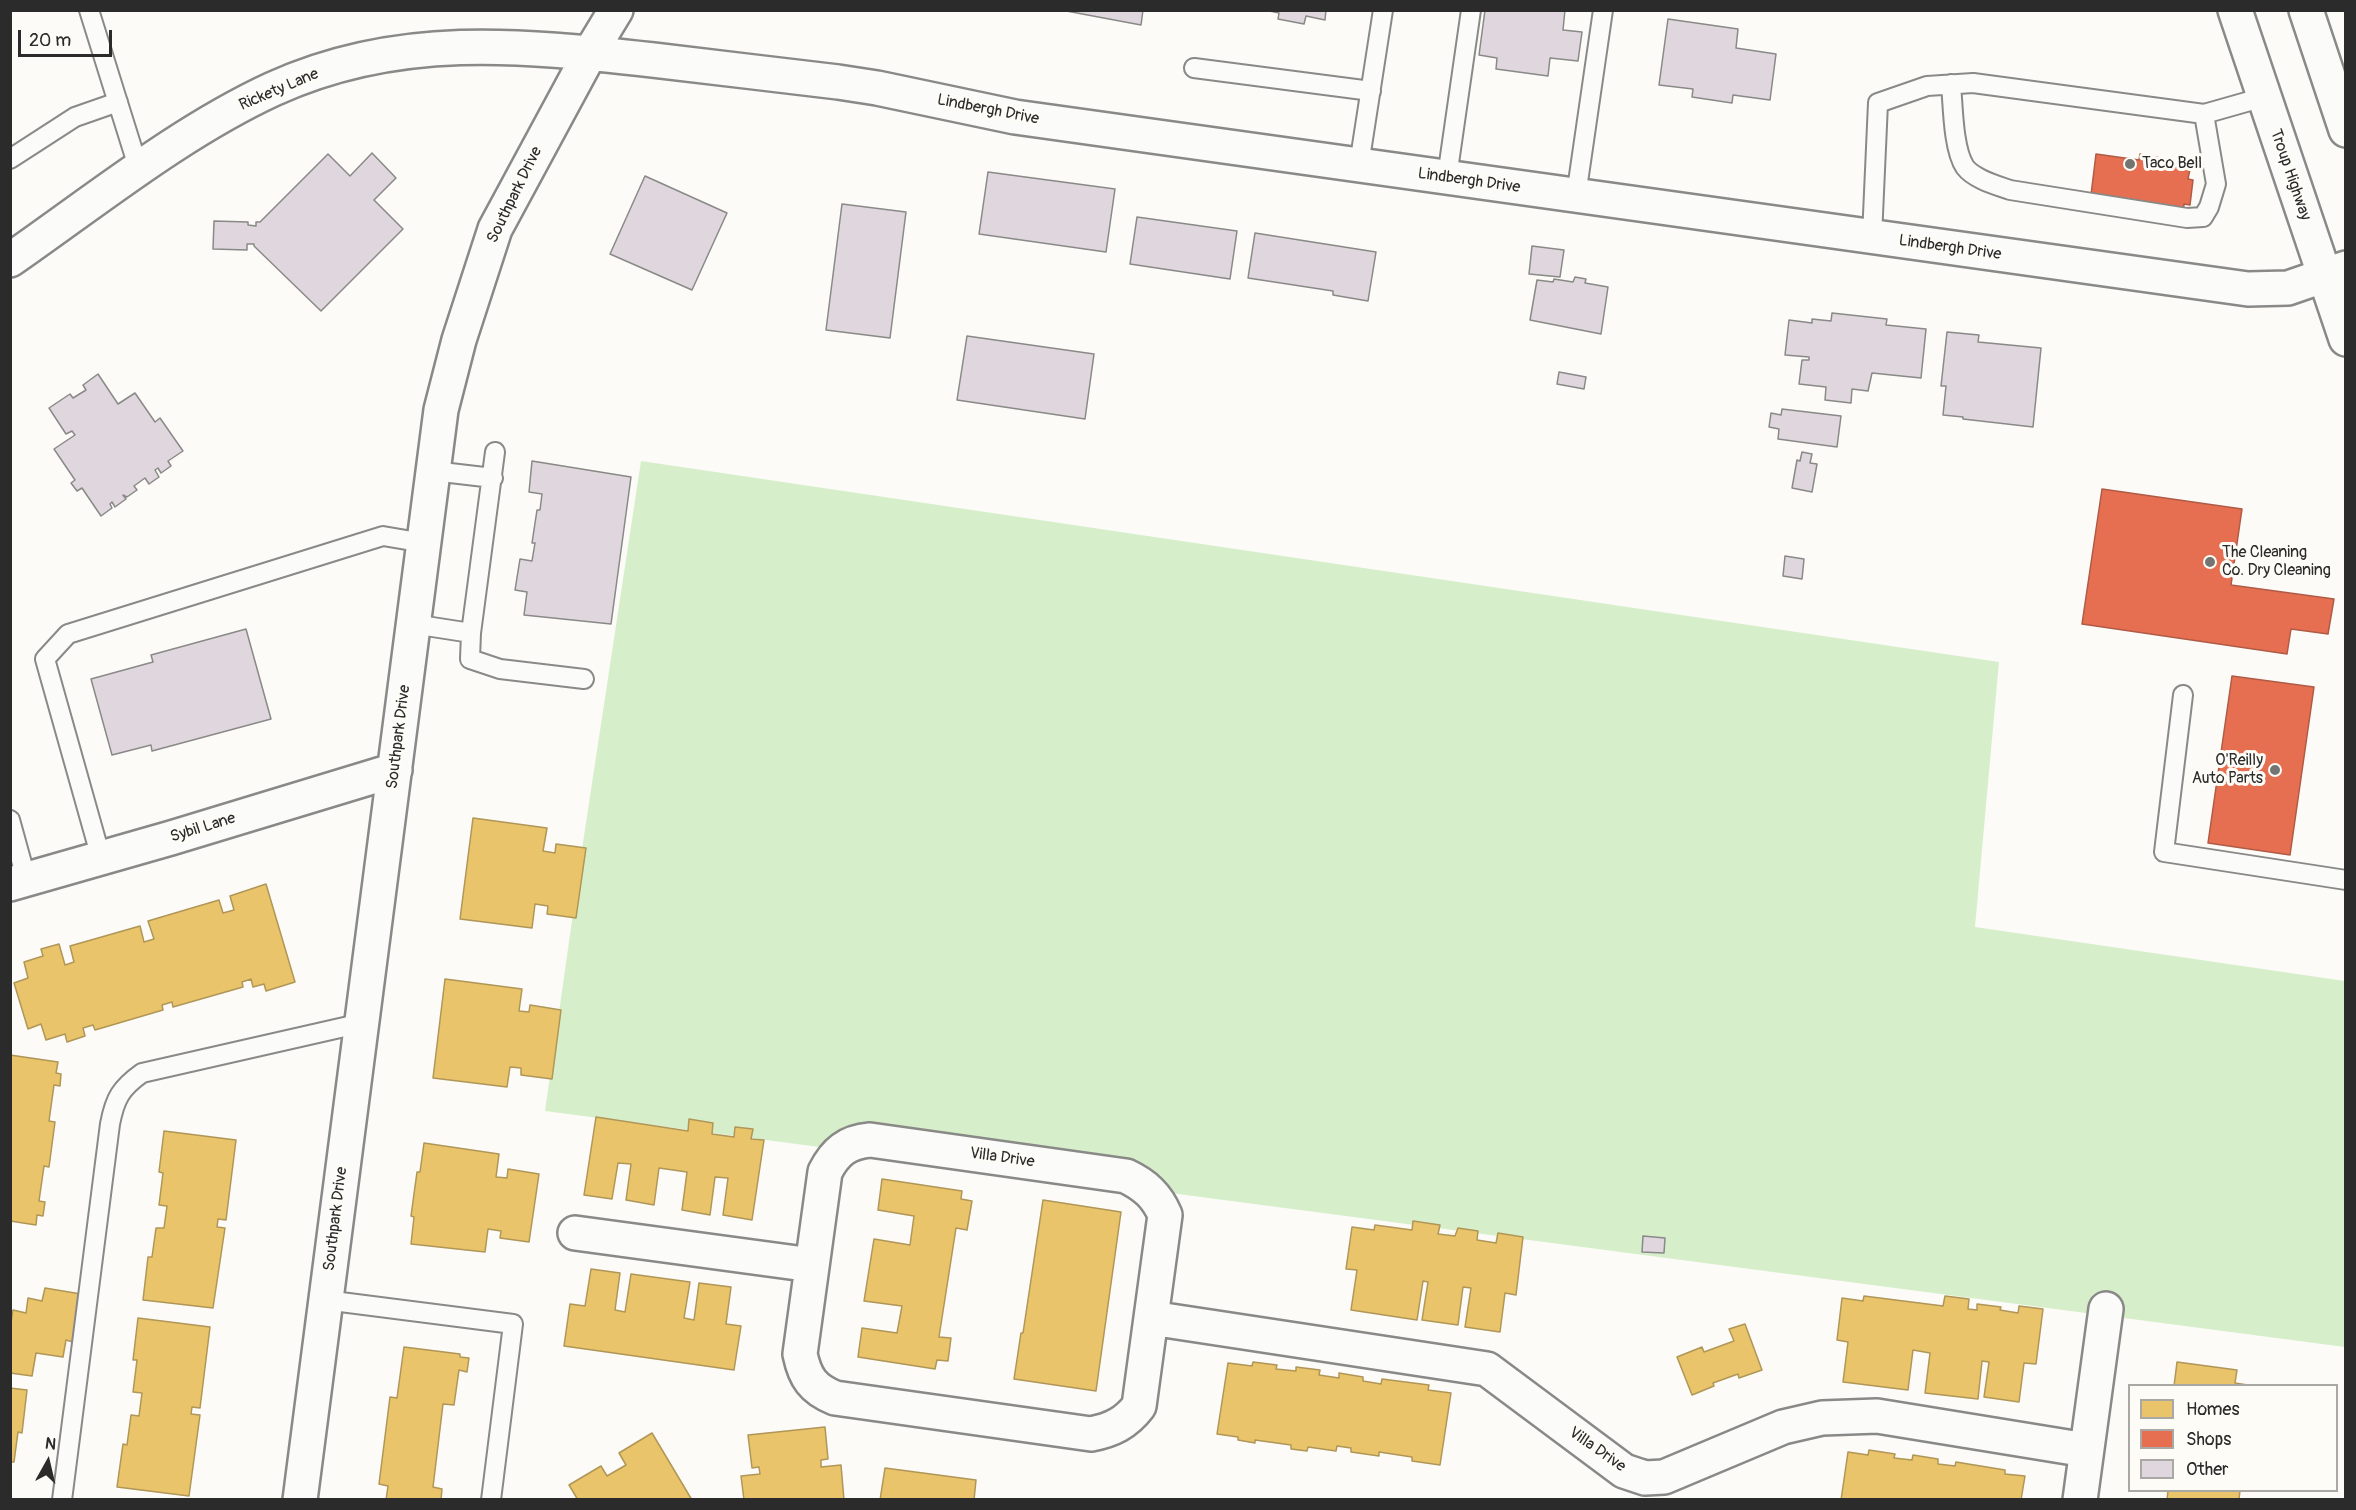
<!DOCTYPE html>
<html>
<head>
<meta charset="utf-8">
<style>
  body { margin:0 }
  #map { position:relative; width:2356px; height:1510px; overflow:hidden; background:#fcfbf8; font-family:Pangolin,sans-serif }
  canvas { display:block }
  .frame { position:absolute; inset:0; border:12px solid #2b2b2b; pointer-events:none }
  .legend { position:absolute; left:2128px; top:1384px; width:210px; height:108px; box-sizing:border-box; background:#fdfcf7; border:2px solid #a9a8a5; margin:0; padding:8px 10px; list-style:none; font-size:18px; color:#2b2b2b }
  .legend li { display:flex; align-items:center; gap:12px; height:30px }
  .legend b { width:30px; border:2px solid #a9a8a5 }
  .north { position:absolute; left:18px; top:1432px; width:60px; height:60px; -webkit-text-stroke:4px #fdfcf7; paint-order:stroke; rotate:8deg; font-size:16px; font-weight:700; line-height:24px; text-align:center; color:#2b2b2b }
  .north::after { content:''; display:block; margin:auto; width:21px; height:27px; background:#2b2b2b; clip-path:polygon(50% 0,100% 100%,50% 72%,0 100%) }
  .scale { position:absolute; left:18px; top:30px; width:94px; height:27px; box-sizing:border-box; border:3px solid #2b2b2b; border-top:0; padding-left:8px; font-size:18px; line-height:21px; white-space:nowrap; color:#2b2b2b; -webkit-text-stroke:4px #fdfcf7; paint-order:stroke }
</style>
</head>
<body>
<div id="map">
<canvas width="2356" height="1510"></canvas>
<div class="frame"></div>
<ul class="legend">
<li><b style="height:16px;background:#e9c46a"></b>Homes</li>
<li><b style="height:16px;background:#e76f51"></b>Shops</li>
<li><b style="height:16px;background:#dfd7dd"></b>Other</li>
</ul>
<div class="north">N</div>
<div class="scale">20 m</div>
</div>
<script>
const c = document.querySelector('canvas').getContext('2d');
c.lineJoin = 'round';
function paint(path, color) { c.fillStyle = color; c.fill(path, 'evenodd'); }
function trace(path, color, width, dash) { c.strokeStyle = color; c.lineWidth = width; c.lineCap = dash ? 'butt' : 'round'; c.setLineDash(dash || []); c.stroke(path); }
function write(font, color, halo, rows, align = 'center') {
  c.font = font + ' Pangolin,sans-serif'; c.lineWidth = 6; c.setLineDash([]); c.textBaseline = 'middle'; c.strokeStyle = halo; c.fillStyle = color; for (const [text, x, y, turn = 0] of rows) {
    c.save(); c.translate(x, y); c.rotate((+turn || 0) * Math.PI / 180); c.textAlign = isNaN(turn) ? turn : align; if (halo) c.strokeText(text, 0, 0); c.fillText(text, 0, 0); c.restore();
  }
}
paint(new Path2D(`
  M641 461 1999 662 1975 927 2345 981V1347L545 1111 584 836Z`), '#d6efca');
const homes = new Path2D(`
  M473 818 547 828 543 851 555 853 556 844 586 848 576 918 547 914 548 906 535 904 532 928 460 919Z
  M266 884 295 982 266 991 264 984 253 987 251 979 242 982 243 987 173 1007 172 1002 162 1005 163 1010 95 1030 93 1025 83 1028 85 1036 67 1042 65 1034 46 1040 41 1024 28 1029 14 983 28 978 24 962 43 956 41 949 59 944 65 965 74 962 70 946 140 926 144 942 154 939 148 921 219 900 223 913 234 910 230 896Z
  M445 979 522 989 519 1011 529 1012 530 1005 561 1010 552 1079 521 1075V1068L510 1067 507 1087 433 1078Z
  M10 1055 58 1062 56 1073 61 1074 60 1086 54 1085 49 1121 55 1122 49 1167 44 1166 39 1201 45 1202 43 1216 37 1215 36 1225 10 1221Z
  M596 1117 688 1131 689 1119 713 1123 712 1134 734 1137 735 1127 753 1129 751 1139 764 1140 752 1220 723 1215 728 1178 715 1177 710 1215 682 1210 687 1172 659 1168 654 1205 626 1200 631 1164 618 1163 612 1199 584 1195Z
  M164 1131 236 1140 226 1220 218 1219 217 1227 225 1228 213 1308 143 1300 148 1257H152L156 1228H164L167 1206 159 1205 163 1173 159 1172Z
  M424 1143 499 1154 496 1177 507 1178 508 1169 539 1174 529 1242 500 1238 501 1231 488 1229 485 1252 411 1244 414 1217 411 1216 417 1172H420Z
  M882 1179 962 1191 961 1199 972 1201 967 1230 956 1228 939 1337 951 1338 948 1361 937 1360 935 1369 858 1357 862 1328 897 1333 902 1306 864 1301 874 1239 910 1245 914 1216 878 1210Z
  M1043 1200 1121 1212 1096 1391 1014 1379 1021 1333H1023Z
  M1413 1221 1440 1225 1438 1234 1455 1236 1458 1228 1478 1231 1477 1240 1496 1243 1498 1233 1523 1237 1516 1295 1505 1293 1500 1332 1465 1327 1471 1288 1463 1287 1458 1325 1422 1320 1428 1282 1423 1281 1417 1320 1351 1310 1357 1270 1346 1269 1352 1227 1374 1230 1375 1225 1412 1230Z
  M591 1269 620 1273 615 1310 625 1312 631 1274 690 1282 684 1318 694 1320 699 1283 731 1287 726 1324 741 1326 734 1370 564 1346 570 1304 585 1306Z
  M45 1288 81 1294 73 1342 66 1340 63 1357 36 1353 32 1376 10 1373V1328L13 1310 26 1313 28 1298 42 1301Z
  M1864 1296 1943 1306 1945 1296 1969 1299 1968 1309 1977 1310V1304L2001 1307 2000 1310 2018 1313 2019 1306 2043 1309 2036 1364 2024 1363 2019 1402 1984 1397 1989 1362 1982 1361 1978 1399 1925 1393 1930 1353 1913 1350 1908 1390 1843 1382 1848 1342 1837 1340 1842 1298 1863 1301Z
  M138 1318 210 1327 200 1408 192 1407 191 1414 200 1415 189 1496 117 1487 123 1444 127 1445 131 1415 139 1416 142 1393 133 1392 137 1360H133Z
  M1745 1324 1762 1370 1739 1378 1738 1374 1713 1383 1714 1386 1692 1395 1677 1357 1702 1347 1704 1352 1734 1341 1729 1329Z
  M404 1347 460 1354V1357L469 1358 467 1372 459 1370 454 1405 443 1404 433 1487 442 1489 441 1500H386L388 1486 379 1484 390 1397 397 1398Z
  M1253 1362 1277 1365 1276 1369 1296 1371V1367L1320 1370 1319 1375 1339 1378V1373L1363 1377V1381L1381 1384 1382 1379 1429 1385 1428 1390 1451 1393 1440 1465 1412 1461V1457L1379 1452V1456L1351 1452V1448L1337 1446 1336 1451 1308 1447 1307 1451 1291 1449V1445L1255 1440V1443L1238 1440V1437L1217 1434 1228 1363 1252 1366Z
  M2177 1362 2237 1370 2235 1383 2254 1386H2174Z
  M10 1388 27 1390 22 1433 18 1432 14 1462H10Z
  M825 1427 828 1459 821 1460V1467L841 1465 844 1500H744L741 1476 760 1474 759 1467 752 1468 748 1435Z
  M652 1433 692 1500H578L569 1485 601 1466 607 1476 626 1465 619 1453Z
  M1869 1450 1895 1454 1894 1458 1912 1460 1913 1455 1938 1459V1464L1955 1466 1956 1462 2005 1470V1474L2025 1476 2021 1500H1841L1848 1452 1868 1455Z
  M885 1468 976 1480 974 1500H880Z
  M2168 1490H2240L2239 1500H2167Z`);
paint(homes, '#e9c46a');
trace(homes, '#b09657', 1.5);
const shops = new Path2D(`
  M2096 154 2139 160 2140 154 2191 164 2188 179 2193 180 2190 205 2184 204 2183 217 2090 203Z
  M2102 489 2242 509 2231 585 2334 599 2328 634 2291 629 2287 654 2082 624Z
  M2232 676 2314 687 2290 855 2208 843Z`);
paint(shops, '#e76f51');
trace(shops, '#af5b46', 1.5);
const building = new Path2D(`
  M1061 10H1143L1141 25Z
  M1265 10H1326L1325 20 1306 16 1304 24 1278 19 1279 13Z
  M1485 10H1565L1563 30 1582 32 1578 61 1550 58 1548 76 1496 69 1497 58 1479 55Z
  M1668 19 1738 29 1736 48 1776 54 1770 100 1733 95 1732 103 1692 97 1693 89 1659 85Z
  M372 153 396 178 374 200 403 229 321 311 254 246V244H247V250L213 249 214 221 248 222V225L256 226V222H260L328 154 350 176Z
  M988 172 1115 189 1106 252 979 234Z
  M645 176 727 213 692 290 610 254Z
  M842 204 906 212 890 338 826 330Z
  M1137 217 1237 231 1230 279 1130 264Z
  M1255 233 1376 252 1368 301 1333 295V291L1248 278Z
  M1532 246 1564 250 1560 277 1529 274Z
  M1575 277 1586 279 1585 283 1608 287 1601 334 1530 320 1537 280 1553 282 1554 279 1573 282Z
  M1832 313 1887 319 1886 325 1926 329 1921 378 1872 373 1868 391 1852 389 1851 403 1825 400 1826 387 1799 384 1802 360H1809V357L1785 355 1789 320 1812 323V319L1831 321Z
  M1947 332 1979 335 1978 342 2041 348 2033 427 1963 419V417L1943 415 1946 386H1941Z
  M967 336 1094 354 1085 419 957 400Z
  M1559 372 1586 377 1584 389 1557 384Z
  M98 374 118 404 135 393 155 422 160 418 183 451 168 461 171 466 161 473 158 468 155 470 159 477 149 484 145 478 134 486 137 490 127 497 123 495 126 499 115 507 112 502 110 504 112 508 101 516 82 488 77 491 71 483 75 480 54 449 75 435 72 431 66 434 49 408 70 394 73 398 86 390 83 385Z
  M1782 409 1841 416 1837 447 1778 439 1779 429 1769 427 1771 413 1781 415Z
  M1802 452 1812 454 1810 463 1817 464 1812 492 1792 488 1797 460 1800 461Z
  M532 461 631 477 611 624 524 615 527 592 515 590 520 559 532 561 535 543H532L537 510H540L542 494 529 492Z
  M1785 556 1804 559 1802 579 1783 576Z
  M246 629 271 719 152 751 151 745 112 755 91 679 153 662 151 655Z
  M1643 1236 1665 1238 1664 1253 1642 1252Z`);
paint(building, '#dfd7dd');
trace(building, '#898987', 1.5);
const service = new Path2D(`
  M89 10 139 170
  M1194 68 1371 91
  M1951 84C1953 106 1953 149 1965 167 1974 179 1996 185 2010 190L2187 218 2203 217 2209 207 2216 184 2204 114
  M10 159 75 117 118 102
  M1359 165 1383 10
  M1447 177 1471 10
  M1576 196 1603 10
  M1872 237 1878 103 1927 86 1973 83 2204 114 2264 97
  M495 452 471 633 470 659 500 669 584 679
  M433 471 493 478
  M413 624 471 633
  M2183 695 2164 852 2346 880
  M10 820 26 878
  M101 858 45 659 68 634 383 536 424 543
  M325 1300 513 1324 491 1500
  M62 1500 110 1124C115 1098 121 1088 142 1073L362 1023`);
const minor = new Path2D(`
  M10 260C95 201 180 132 273 89 398 32 521 45 653 60 715 67 776 75 838 82L877 88 1015 117 2248 289 2288 288 2346 268
  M10 884 171 838 395 770
  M870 1140 1126 1176C1145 1185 1157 1196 1165 1215L1139 1406C1126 1423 1112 1430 1091 1434L835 1398C813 1389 805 1378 800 1354L825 1172C835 1152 847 1142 870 1140Z
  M575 1233 812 1265
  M1151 1318 1487 1369 1624 1471 1645 1478 1664 1477 1783 1427 1822 1418 1877 1416 2086 1450
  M300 1500 441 410 459 340 495 229 590 53 616 10
  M2080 1500 2106 1309`);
const trunk = new Path2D(`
  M2235 10 2346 339
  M2306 10 2346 130`);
trace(service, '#898987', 22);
trace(minor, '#898987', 38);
trace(trunk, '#898987', 38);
trace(service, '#fbfbf9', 18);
trace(minor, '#fbfbf9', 33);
trace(trunk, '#fbfbf9', 33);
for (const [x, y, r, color] of [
  [2130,164,6,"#747473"],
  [2210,562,6,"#747473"],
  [2275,770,6,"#747473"]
]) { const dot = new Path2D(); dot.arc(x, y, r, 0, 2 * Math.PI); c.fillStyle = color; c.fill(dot); trace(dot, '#fdfcf7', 2); }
write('16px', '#2b2b2b', '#fdfcf7', [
  ["Rickety Lane",279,90,-23],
  ["Lindbergh Drive",988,110,11],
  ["Troup Highway",2290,175,71],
  ["Lindbergh Drive",1469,181,8],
  ["Southpark Drive",515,195,-64],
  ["Lindbergh Drive",1950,248,8],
  ["Southpark Drive",399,737,-83],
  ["Sybil Lane",203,828,-17],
  ["Villa Drive",1002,1158,8],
  ["Southpark Drive",336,1219,-83],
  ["Villa Drive",1597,1450,35]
]);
write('16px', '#2b2b2b', '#fdfcf7', [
  ["Taco Bell",2142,164],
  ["The Cleaning",2222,553],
  ["Co. Dry Cleaning",2222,571],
  ["O'Reilly",2263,761,"right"],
  ["Auto Parts",2263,779,"right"]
], 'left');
</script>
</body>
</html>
